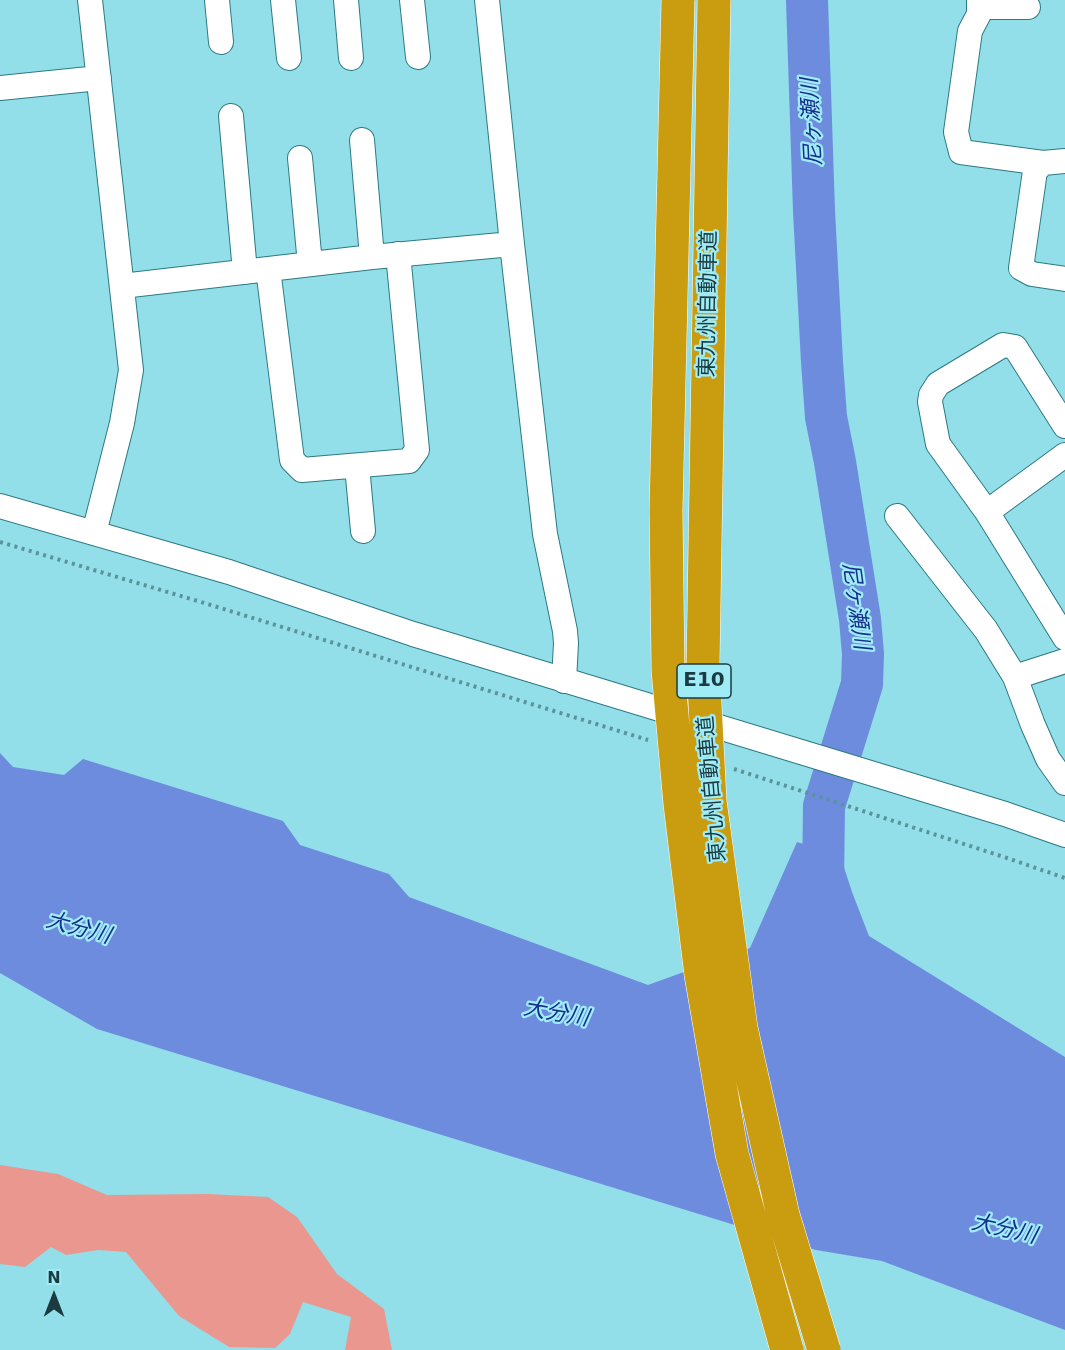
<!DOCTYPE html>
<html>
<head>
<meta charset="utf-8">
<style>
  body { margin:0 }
  #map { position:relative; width:1065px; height:1350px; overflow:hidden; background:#92dee9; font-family:"DejaVu Sans",sans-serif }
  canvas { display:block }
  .north { position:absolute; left:24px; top:1266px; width:60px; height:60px; -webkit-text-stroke:4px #9fecf6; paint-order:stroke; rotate:0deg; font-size:16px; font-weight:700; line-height:24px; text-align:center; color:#1b3b40 }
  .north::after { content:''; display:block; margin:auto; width:21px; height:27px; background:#1b3b40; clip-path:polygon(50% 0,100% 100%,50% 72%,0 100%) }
</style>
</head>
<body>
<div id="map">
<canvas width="1065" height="1350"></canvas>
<div class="north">N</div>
</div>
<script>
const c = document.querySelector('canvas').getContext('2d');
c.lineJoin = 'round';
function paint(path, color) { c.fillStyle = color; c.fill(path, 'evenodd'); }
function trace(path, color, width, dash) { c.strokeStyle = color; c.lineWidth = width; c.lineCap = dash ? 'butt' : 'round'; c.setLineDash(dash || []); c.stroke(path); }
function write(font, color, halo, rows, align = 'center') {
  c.font = font + ' "DejaVu Sans","Noto Sans JP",sans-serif'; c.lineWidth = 4.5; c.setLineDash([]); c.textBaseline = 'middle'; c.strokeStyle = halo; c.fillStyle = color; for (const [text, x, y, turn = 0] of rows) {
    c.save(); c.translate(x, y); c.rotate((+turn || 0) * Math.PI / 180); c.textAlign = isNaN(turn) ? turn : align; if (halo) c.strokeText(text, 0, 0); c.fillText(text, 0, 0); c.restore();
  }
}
paint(new Path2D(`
  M0 1165 58 1174 107 1195 208 1194 268 1197 297 1217 337 1274 384 1309 392 1350H345L351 1317 303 1302 290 1334 275 1348 229 1347 179 1316 126 1252 98 1250 66 1255 51 1247 25 1267 0 1264Z`), '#ea988f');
paint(new Path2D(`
  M0 753 13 767 64 775 83 759 283 821 300 845 389 874 409 897 648 985 750 948 797 842 840 855 852 892 869 936 1065 1057V1330L882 1261 816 1250 97 1029 0 973Z`), '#6d8cde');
trace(new Path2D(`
  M807 0 814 211 822 362 826 417 835 462 860 619 863 654 862 684 824 806 823 884 827 907`), '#6d8cde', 42);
const minor = new Path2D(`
  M90 0 131 370 122 423 94 533
  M217 0 221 42
  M283 0 289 58
  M346 0 351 58
  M412 0 418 57
  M487 0 512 244 545 534 565 631 566 643 564 681
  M979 0V14L970 31 956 132 961 152 1043 163
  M979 7H1028
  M0 88 99 78
  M231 116 245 272
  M362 140 372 257
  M300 158 310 264
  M1065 161 1043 163 1035 171 1021 268 1032 274 1065 279
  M268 269 292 460 302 470 409 461 417 450 398 254
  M122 286 372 257 512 244
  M1065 426 1015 347 1003 345 938 384 931 395 930 402 938 444 987 512 1065 638
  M357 466 363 531
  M0 506 229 572 413 634 1005 814 1065 835
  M987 512 1065 455
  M897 516 986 630 1015 677 1065 661
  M1015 677 1033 725 1048 759 1065 783`);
trace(minor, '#2b7a84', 26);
trace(new Path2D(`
  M0 542 201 602 648 740
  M734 769 1007 858 1065 878`), '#5b939b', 4, [3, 4.5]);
trace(minor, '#fff', 24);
const highwayBridge = new Path2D(`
  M678 0 666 510 668 670 680 804 701 975 732 1154 787 1350
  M714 0 703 665 710 801 741 1028 783 1215 824 1350`);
trace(highwayBridge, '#fff', 34, []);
trace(highwayBridge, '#ca9c0f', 33);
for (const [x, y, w] of [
  [704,681,54]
]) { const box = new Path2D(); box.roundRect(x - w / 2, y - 17, w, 34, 4.5); c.fillStyle = '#9fecf6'; c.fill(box); trace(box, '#1b3b40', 1.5); }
write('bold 20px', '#1b3b40', null, [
  ["E10",704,681]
]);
write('21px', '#1b3b40', '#9fecf6', [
  ["東九州自動車道",709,304,-89],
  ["東九州自動車道",713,789,-95]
]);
write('italic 22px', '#192f8e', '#9fecf6', [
  ["尼ヶ瀬川",813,122,-93],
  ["尼ヶ瀬川",855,606,82],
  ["大分川",78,929,15],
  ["大分川",556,1014,10],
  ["大分川",1004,1230,13]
]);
</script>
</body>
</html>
